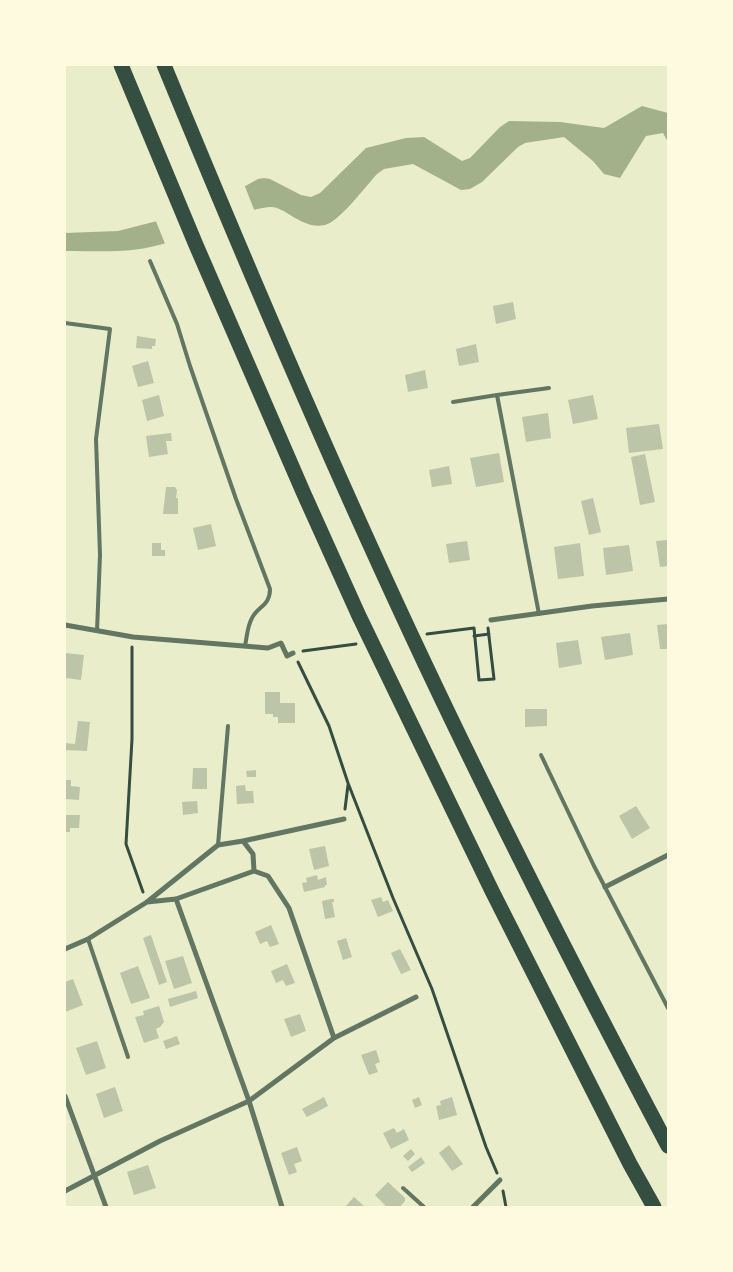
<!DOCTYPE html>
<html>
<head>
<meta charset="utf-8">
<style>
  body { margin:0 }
  #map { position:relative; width:733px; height:1272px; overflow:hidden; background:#e9edc9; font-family:"Roboto Serif",serif }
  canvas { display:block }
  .frame { position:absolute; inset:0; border:66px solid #fefae0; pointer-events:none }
</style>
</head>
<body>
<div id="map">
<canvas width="733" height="1272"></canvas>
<div class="frame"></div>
</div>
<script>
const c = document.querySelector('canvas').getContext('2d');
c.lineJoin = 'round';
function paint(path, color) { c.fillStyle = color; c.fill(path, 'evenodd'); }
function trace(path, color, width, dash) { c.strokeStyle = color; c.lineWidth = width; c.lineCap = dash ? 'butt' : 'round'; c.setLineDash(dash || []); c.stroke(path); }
paint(new Path2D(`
  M642 106 668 113V142L663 133 646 136 620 178 604 174 593 161 564 137 525 143 518 147 482 182 470 189 461 190 413 164 384 169 377 174C366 186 339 222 325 225 301 230 285 205 269 207 235 211 204 231 172 241 136 254 104 251 66 251L65 233 118 231 165 219 238 190 258 179 264 178 270 179 301 195 311 197 320 193 366 148 406 138 424 137 462 161 470 158 500 127 509 121 560 122 604 128Z`), '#a3b18a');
paint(new Path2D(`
  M244 184 255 212 166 246 155 219 223 194Z`), '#e9edc9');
paint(new Path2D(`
  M513 302 516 319 496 324 493 306Z
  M137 336 156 339 155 346H152V349L136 348Z
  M476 344 479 362 459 366 456 349Z
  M148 361 154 383 138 387 132 366Z
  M425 370 428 388 408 392 405 375Z
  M159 395 164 416 147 421 142 400Z
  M593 395 598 419 573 424 568 400Z
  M548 413 551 438 526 442 522 417Z
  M659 424 663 449 629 453 626 428Z
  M171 433 172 441H166L168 454 149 457 146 436Z
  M499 453 504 482 476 487 470 458Z
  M645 454 655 502 640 505 631 457Z
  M449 466 452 484 432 487 429 470Z
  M166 487H175L177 490 176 498H178V514H163Z
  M593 498 601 532 589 535 581 501Z
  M211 524 216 546 198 550 193 528Z
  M668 540V566L660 567 656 541Z
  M467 541 470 560 449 563 446 544Z
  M152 543H161V550H165V556H152Z
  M580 543 584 576 558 579 554 547Z
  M629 545 633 571 606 575 603 548Z
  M668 624V649H660L657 625Z
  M630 633 633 655 605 660 601 637Z
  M578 640 582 664 559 668 556 643Z
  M65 653 84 655 81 680 65 678Z
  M265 692H280V703H295V723H278V717H273V714H265Z
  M525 709H547V726L525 727Z
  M78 721 90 722 87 751 65 750V743L75 744Z
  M193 768H207V789H192Z
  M256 770V777H247L246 771Z
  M65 780H71V786L80 787 79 800 65 799Z
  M245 785 246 791H253L254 803 237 804 236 786Z
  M197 801 198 813 183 815 182 802Z
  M636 806 650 828 632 839 619 816Z
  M65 815H80L79 828H70V832H65Z
  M325 846 329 866 314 870 309 849Z
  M317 875 318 880 326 877 327 885H325V887L304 892 302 883 307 882 306 878Z
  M381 897 383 902 388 900 393 911 378 917 371 900Z
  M331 899H334V902H332L335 917 325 919 322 901Z
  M271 925 279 944 270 947 267 941 260 944 255 932Z
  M151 935 167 982 159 985 143 938Z
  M346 938 352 957 343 960 337 941Z
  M400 949 411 970 401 974 391 953Z
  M183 956 192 983 174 989 165 961Z
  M287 964 295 983 286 986 283 980 276 983 271 971Z
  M138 966 150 998 131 1004 120 973Z
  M73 979 83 1005 65 1012V982Z
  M196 991 198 998 170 1007 168 999Z
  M159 1006 164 1022 160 1027 156 1029 159 1038 144 1043 135 1017 144 1015 143 1011Z
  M300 1014 306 1031 291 1037 284 1019Z
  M177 1036 180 1044 166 1049 163 1041Z
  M97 1041 106 1068 86 1075 76 1048Z
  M376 1050 380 1062 375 1064 378 1072 369 1075 361 1055Z
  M115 1087 123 1111 104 1118 96 1094Z
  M324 1097 328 1106 307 1117 302 1109Z
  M419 1097 422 1105 415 1108 412 1100Z
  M452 1097 457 1115 439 1120 436 1106 441 1105 440 1101Z
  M394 1128 397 1133 404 1129 409 1140 391 1149 383 1133Z
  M449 1145 463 1164 452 1171 439 1153Z
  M297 1147 302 1161 294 1164 297 1172 289 1175 281 1153Z
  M411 1149 415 1154 408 1161 403 1156Z
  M421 1157 425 1163 412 1172 408 1167Z
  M148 1165 156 1188 134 1195 127 1172Z
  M388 1182 405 1198V1201L400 1207H387L375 1195Z
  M354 1197 365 1207H345Z`), '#bcc5a7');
trace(new Path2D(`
  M427 634 474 628 479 680 494 679 488 628
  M474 636 489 634
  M132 647V739L126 844 143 892
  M303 651 356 644
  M298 662 329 726 348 783 393 898 432 989 486 1147 497 1173
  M345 809 348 785
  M503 1191 506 1207`), '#344e41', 3);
trace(new Path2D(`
  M150 261 177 324 190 366 236 499 270 589C270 606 258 606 252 618 247 627 247 637 245 646
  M65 323 110 329 96 439 100 555 97 631
  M497 395 549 388
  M453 402 497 395 539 614
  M541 755 594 866 668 1008
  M218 845 228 726
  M88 939 128 1057
  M403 1188 424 1207`), '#617663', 4);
trace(new Path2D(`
  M491 620 592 606 668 599
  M65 625 133 637 268 648 281 643 287 656 293 653
  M243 841 344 819
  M254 871 268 876 289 908 334 1038
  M605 887 668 855
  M176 899 249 1101 282 1207
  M65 949 88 939 147 902 218 845 243 841 253 854 254 871 176 899 147 902
  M65 1096 106 1207
  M65 1191 160 1141 249 1101 334 1038 416 997
  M473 1207 500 1180`), '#617663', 5);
trace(new Path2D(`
  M121 65 196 245 304 494 359 616 492 891 630 1164 654 1207
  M164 65C247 267 332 467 425 664 502 827 584 987 668 1146`), '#344e41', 15);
</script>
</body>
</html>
